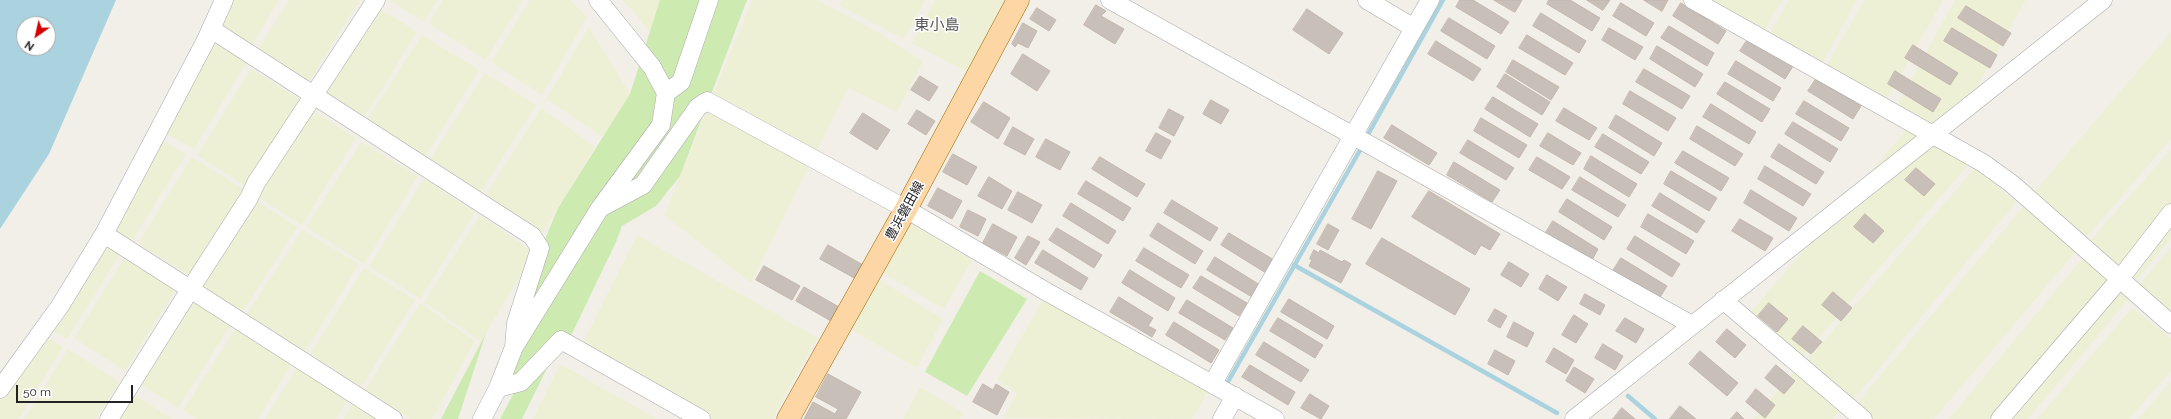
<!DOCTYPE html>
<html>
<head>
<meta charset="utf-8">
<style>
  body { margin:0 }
  #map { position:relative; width:2171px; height:419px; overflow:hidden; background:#f2efe9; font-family:Raleway,sans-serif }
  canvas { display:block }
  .north { position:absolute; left:16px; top:16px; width:40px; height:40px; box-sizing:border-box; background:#fff; border:1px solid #a7a7a7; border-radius:50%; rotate:214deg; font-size:11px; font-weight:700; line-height:16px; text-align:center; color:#222 }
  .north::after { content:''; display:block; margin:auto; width:14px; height:18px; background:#d40000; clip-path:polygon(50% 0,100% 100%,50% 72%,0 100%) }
  .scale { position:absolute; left:16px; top:385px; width:117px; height:18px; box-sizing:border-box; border:2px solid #222; border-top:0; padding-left:5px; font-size:12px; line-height:14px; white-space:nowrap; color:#222; -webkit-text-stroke:3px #fff; paint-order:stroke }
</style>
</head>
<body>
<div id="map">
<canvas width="2171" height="419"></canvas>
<div class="north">N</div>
<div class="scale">50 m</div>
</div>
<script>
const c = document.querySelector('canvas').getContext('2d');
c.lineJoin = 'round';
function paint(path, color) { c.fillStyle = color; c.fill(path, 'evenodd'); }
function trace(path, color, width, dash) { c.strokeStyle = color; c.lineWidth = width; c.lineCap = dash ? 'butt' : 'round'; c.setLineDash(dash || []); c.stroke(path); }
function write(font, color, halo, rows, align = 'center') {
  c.font = font + ' Raleway,"Noto Sans JP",sans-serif'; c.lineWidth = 3; c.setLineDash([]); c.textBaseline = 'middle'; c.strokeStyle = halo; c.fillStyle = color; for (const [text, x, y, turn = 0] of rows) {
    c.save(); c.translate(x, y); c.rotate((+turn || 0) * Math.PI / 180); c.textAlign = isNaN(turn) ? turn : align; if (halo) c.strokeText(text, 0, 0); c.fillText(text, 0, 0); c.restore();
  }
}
paint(new Path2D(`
  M225 0H279L248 52 211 29Z
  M289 0H360L309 82 258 49Z
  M366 0 417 32 363 119 312 86Z
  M389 0H437L424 22Z
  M443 0H523L486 60 428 23Z
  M530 0H570L587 17 542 95 491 62Z
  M623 0H660L650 32Z
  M752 0H817L876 31 923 62 897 112 848 88 751 283 664 215Z
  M842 0H925L904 39 839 5Z
  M935 0H1018L977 77 912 43Z
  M1708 0H1782L1764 31Z
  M1789 0H1857L1823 62 1770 33Z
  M1864 0H1943L1886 100 1827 65Z
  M1955 0H2026L1949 137 1896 107Z
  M589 27 630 94 603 137 546 99Z
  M2171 32V139L2084 240 2031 196Z
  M422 35 479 70 425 157 367 120Z
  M206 40 248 60 194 149 160 130Z
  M251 69 302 101 248 188 197 155Z
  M485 73 536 105 481 192 430 159Z
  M305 106 356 138 302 225 251 193Z
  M541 108 595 147 542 234 485 196Z
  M1913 122 1969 164 1797 363 1744 320Z
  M156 137 186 154 133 239 124 248 67 339 46 327Z
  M361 142 418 176 364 264 306 227Z
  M2171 149V238L2136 281 2089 242Z
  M192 157 243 189 189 276 138 243Z
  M1975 168 2016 202 1849 405 1802 366Z
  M424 179 475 212 420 299 369 266Z
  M246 194 297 227 242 313 192 281Z
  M2024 206 2078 249 1934 419H1864L1852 409Z
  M480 215 534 253 481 341 424 302Z
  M911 224 972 260 944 309 881 272Z
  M302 230 359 264 305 352 246 315Z
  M637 235 818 338 787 390 773 419H701L579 350Z
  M2171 247V313L2139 285Z
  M128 252 179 284 125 371 74 338Z
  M2084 256 2132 295 2028 419H1949Z
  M364 268 415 300 361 387 310 354Z
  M878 279 943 319 917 368 850 329Z
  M182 289 233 321 178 408 128 376Z
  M1047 292 1213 383 1192 419 1004 418 1017 393 997 380Z
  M420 303 475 341 432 419H410L365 390Z
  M2132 308 2171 338V371L2129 419H2037Z
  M238 325 295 359 258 419H197L183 410Z
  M41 333 63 347 19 419H0V389Z
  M68 349 119 382 96 419H24Z
  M300 362 351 395 336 419H265Z
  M560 364 657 419H533Z
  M1796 369 1842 408 1833 419H1754Z
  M2171 381V419H2138Z
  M122 387 173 419H102Z
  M920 387 964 413 960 419H903Z
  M356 398 385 419H343Z`), '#eef0d5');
paint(new Path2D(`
  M660 0H747L680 176 656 206 622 226 616 242 567 344 507 393 529 278 558 208 630 94Z
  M980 271 1027 299 967 396 925 372Z
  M486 333 458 419H441Z
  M549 364 522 419H500L516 389Z`), '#cdebb0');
paint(new Path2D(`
  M0 0H116L49 154 0 229ZM24 24H48V48H24Z`), '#aad3df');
trace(new Path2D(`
  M1366 138 1443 0
  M1294 265 1557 413
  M1225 387 1363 145
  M1628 396 1655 419`), '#aad3df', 4.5);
const building = new Path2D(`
  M1460 0H1473L1509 22 1501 34 1456 7Z
  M1494 0H1522L1515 12Z
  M1549 0H1570L1600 18 1592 31 1547 4Z
  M1587 0H1610L1603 10Z
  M1644 0H1668L1662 11Z
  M1621 3 1654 23 1646 36 1613 16Z
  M1681 3 1726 31 1718 44 1673 16Z
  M1096 5 1106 11 1101 16 1124 29 1115 44 1084 25Z
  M1966 6 2011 33 2003 46 1958 18Z
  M1037 8 1056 20 1049 31 1030 19Z
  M1307 9 1343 33 1329 54 1293 30Z
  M1541 13 1586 41 1579 53 1533 26Z
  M1449 18 1495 46 1487 59 1441 31Z
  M1023 23 1037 31 1028 48 1018 43 1015 47 1012 44Z
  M1669 26 1714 53 1707 66 1661 38Z
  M1609 28 1643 47 1635 60 1602 40Z
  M1952 28 1997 55 1990 68 1944 41Z
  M1527 35 1573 63 1565 75 1519 48Z
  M1748 39 1793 66 1785 79 1740 51Z
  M1436 41 1481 69 1473 81 1428 54Z
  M1913 45 1958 73 1950 85 1905 58Z
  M1657 46 1703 74 1695 87 1650 59Z
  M1023 54 1050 71 1037 91 1011 74Z
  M1513 60 1559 87 1551 100 1506 72Z
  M1736 61 1781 88 1773 101 1728 74Z
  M1644 69 1690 96 1682 109 1636 82Z
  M1895 71 1941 99 1933 112 1888 84Z
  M1505 74 1550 102 1542 115 1497 87Z
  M920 76 938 87 929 101 911 90Z
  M1816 79 1861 106 1853 119 1808 91Z
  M1725 82 1770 109 1762 122 1717 94Z
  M1630 91 1676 118 1668 131 1623 104Z
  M1493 97 1538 124 1530 137 1485 109Z
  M1211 100 1229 110 1221 124 1203 114Z
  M1804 101 1849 128 1841 141 1796 114Z
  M984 102 1010 118 998 139 971 122Z
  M1711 104 1756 132 1749 144 1703 117Z
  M1564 108 1597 128 1589 140 1556 121Z
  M1169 109 1184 117 1174 136 1159 128Z
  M917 110 935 121 926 135 908 124Z
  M863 113 890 130 877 150 850 133Z
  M1616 115 1662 143 1654 156 1609 128Z
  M1481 118 1527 145 1519 158 1474 131Z
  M1793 122 1838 149 1830 162 1785 134Z
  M1392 125 1437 153 1429 165 1384 138Z
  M1697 126 1743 154 1735 166 1690 139Z
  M1013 127 1034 139 1025 155 1004 144Z
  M1156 133 1171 141 1161 159 1146 151Z
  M1548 133 1581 153 1573 165 1540 146Z
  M1603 134 1649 162 1641 174 1595 147Z
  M1046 139 1070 152 1060 170 1036 157Z
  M1468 140 1514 168 1506 180 1460 153Z
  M1779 144 1824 172 1816 184 1771 157Z
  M1683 151 1729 178 1721 191 1675 163Z
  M953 154 977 167 967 185 943 172Z
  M1591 156 1637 184 1629 197 1584 169Z
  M1100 157 1145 184 1137 197 1092 169Z
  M1537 157 1570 177 1562 189 1529 170Z
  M1454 162 1500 190 1492 202 1447 175Z
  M1765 166 1811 194 1803 206 1758 179Z
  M1916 168 1935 184 1924 196 1905 180Z
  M1378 171 1397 181 1371 229 1352 219Z
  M1671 171 1717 198 1709 211 1664 184Z
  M989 177 1012 191 1002 209 978 196Z
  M1580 177 1626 205 1618 217 1572 190Z
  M1086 181 1131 208 1123 221 1078 194Z
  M938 188 962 201 952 219 928 206Z
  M1751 190 1797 218 1789 231 1744 203Z
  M1429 191 1500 234 1490 250 1481 245 1475 255 1412 217Z
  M1018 192 1042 205 1032 223 1008 210Z
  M1660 193 1705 221 1697 233 1652 206Z
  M1567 199 1612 227 1604 240 1559 212Z
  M1172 200 1218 228 1210 241 1164 213Z
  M1071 203 1116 231 1108 244 1063 216Z
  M968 210 986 219 978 236 960 227Z
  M1648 214 1694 241 1686 254 1641 227Z
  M1865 214 1884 231 1873 243 1854 227Z
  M1740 219 1773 238 1765 251 1732 231Z
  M1553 221 1598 249 1591 262 1545 234Z
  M1158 223 1203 251 1195 264 1150 236Z
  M993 224 1017 237 1007 256 983 243Z
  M1328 224 1339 230 1328 250 1317 244Z
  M1057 228 1102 255 1094 268 1049 240Z
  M1229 233 1274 260 1266 273 1221 245Z
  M1028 236 1040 242 1026 265 1015 258Z
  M1635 236 1680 264 1672 277 1627 249Z
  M1382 238 1470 289 1455 315 1366 264Z
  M828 245 863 265 856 279 820 259Z
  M1144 248 1189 275 1181 288 1136 261Z
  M1043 250 1088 278 1081 290 1035 263Z
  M1314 250 1319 253 1320 250 1342 262 1344 260 1351 264 1341 283 1309 266 1312 260 1310 259Z
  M1215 257 1260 285 1252 297 1207 270Z
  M1621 258 1667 286 1659 299 1613 271Z
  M1509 262 1529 274 1521 287 1501 275Z
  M764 266 800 286 792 300 756 280Z
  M1130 270 1175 298 1168 311 1122 283Z
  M1547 275 1567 287 1558 301 1539 289Z
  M1201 276 1247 303 1239 316 1193 288Z
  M804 287 839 307 831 321 796 301Z
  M1833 292 1852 308 1841 321 1822 305Z
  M1585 294 1605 305 1600 315 1580 304Z
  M1119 297 1153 318 1148 326 1156 330 1152 337 1110 312Z
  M1289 299 1334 326 1327 339 1281 312Z
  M1187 300 1233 328 1225 340 1179 313Z
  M1769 303 1788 319 1777 332 1758 316Z
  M1495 309 1507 316 1500 328 1488 321Z
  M1574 315 1588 324 1576 343 1562 335Z
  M1278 318 1323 345 1315 358 1270 331Z
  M1625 318 1644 329 1636 343 1616 331Z
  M1174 322 1219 350 1211 363 1166 335Z
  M1514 322 1534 333 1527 347 1507 337Z
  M1803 326 1822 342 1811 354 1792 339Z
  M1727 329 1746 345 1735 358 1716 342Z
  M1264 342 1309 370 1301 382 1256 355Z
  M1603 344 1623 356 1615 370 1595 358Z
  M1554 348 1574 360 1566 374 1546 362Z
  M1495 350 1515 361 1508 375 1488 364Z
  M1700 351 1738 383 1727 396 1689 364Z
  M1250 365 1295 392 1288 405 1242 377Z
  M1776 365 1795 381 1784 394 1765 378Z
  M1574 367 1594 379 1585 393 1566 381Z
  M828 374 861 392 846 419H804L813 402 835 414 838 409 816 397Z
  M983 384 993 390 996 384 1009 392 997 415 973 402Z
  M1756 389 1775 405 1765 418 1746 402Z
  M1310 394 1329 406 1321 419 1301 408Z
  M1680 406 1696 419H1670Z
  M1622 408 1635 419H1613Z
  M1737 412 1744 419H1731Z`);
paint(building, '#c7bfb8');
trace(building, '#c4b6ab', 1);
const minor = new Path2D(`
  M1110 0 1692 325
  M1367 0 1414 28
  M1693 0 1983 163 2012 184 2171 324
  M211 29 532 236 540 248 516 323 514 347
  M666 93 681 82 709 0
  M600 208 643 185 698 107 707 101 906 209 1047 292 1275 419
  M104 234 393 419
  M1723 300 1863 419
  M1213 383 1430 0
  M498 388 521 382 561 340 701 419
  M0 389 60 306 104 234 206 40 224 0
  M109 419 191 288 249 198 256 183 376 0
  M482 419 498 388 514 347 600 208 661 125 666 93 652 67 598 0
  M1222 419 1235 396
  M1574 419 2103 0
  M2000 419 2119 280 2171 213`);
const major = new Path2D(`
  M788 419 906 209 1018 0`);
trace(minor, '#a9a9a9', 19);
trace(major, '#a06b00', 23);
trace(minor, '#fff', 18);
trace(major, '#fcd6a4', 22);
write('13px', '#222', '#fff', [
  ["豊浜磐田線",905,211,-61]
]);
write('15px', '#555', '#fff', [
  ["東小島",937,25]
]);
</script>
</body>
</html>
